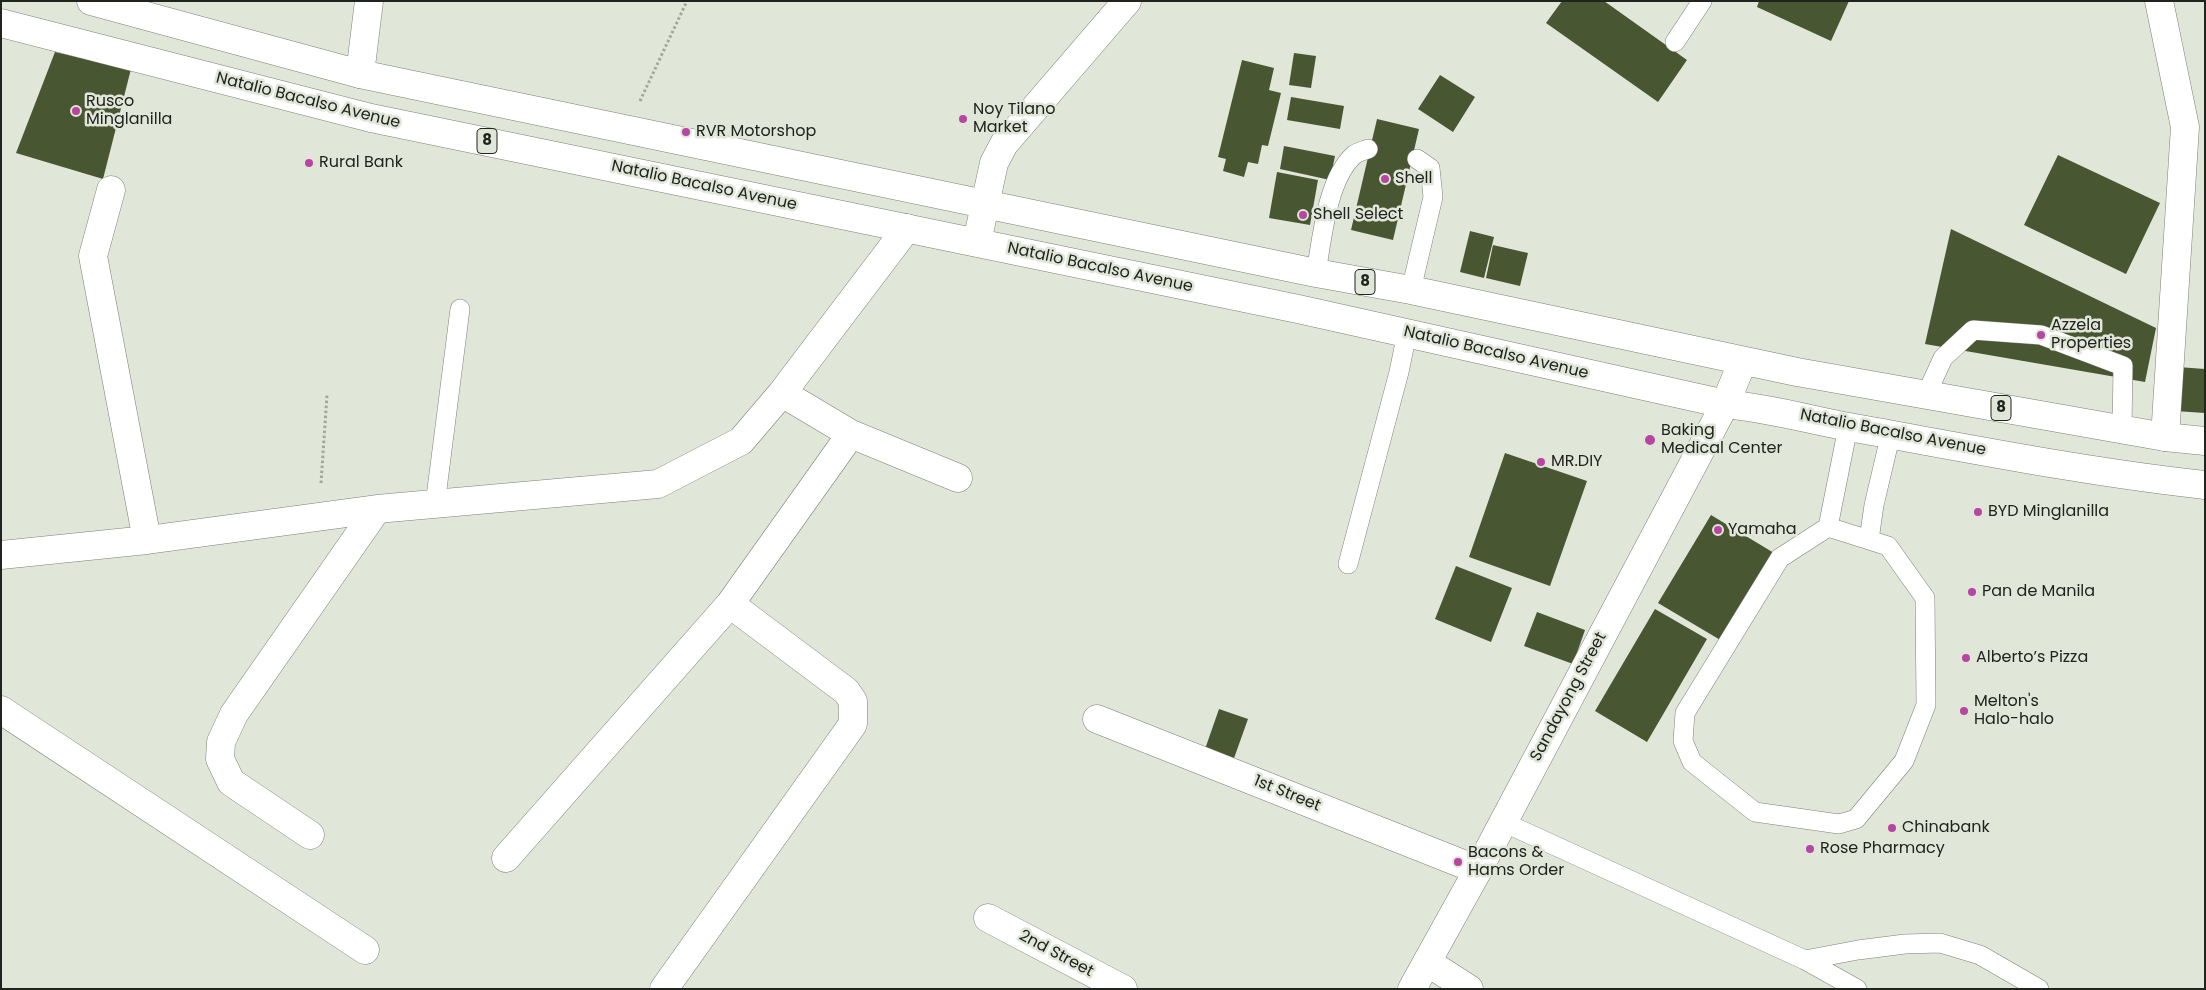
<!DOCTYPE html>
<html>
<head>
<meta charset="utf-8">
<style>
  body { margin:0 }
  #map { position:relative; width:2206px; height:990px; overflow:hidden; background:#e0e6d8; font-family:Poppins,sans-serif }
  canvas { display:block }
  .frame { position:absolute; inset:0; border:2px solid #21231e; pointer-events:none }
</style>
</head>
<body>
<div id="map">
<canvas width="2206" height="990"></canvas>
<div class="frame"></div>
</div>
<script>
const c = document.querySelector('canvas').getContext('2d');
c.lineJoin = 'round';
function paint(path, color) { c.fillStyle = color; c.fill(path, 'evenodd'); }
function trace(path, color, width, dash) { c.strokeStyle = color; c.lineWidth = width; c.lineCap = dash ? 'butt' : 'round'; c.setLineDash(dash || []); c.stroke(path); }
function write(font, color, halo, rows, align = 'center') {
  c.font = font + ' Poppins,sans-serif'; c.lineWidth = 5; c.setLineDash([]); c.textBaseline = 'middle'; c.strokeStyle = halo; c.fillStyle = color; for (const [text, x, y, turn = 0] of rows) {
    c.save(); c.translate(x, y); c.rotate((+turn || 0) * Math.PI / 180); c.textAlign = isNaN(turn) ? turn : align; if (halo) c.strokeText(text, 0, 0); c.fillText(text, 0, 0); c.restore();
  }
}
paint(new Path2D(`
  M1562 1H1604L1687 60 1658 102 1546 23Z
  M1759 1H1849L1831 41 1757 7Z
  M55 52 131 69 103 179 16 153Z
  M1294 53 1316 56 1311 88 1289 85Z
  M1242 60 1274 68 1269 90 1281 93 1268 146 1262 145 1258 164 1248 162 1244 177 1223 171 1226 159 1218 157Z
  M1440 75 1475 97 1453 132 1418 109Z
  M1291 97 1344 106 1340 129 1287 120Z
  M1377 119 1419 129 1393 240 1351 230Z
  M1284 146 1335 156 1330 180 1280 169Z
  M2058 155 2160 203 2126 274 2024 225Z
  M1277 172 1318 180 1310 225 1269 218Z
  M1951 229 2156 328 2145 382 1925 344Z
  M1470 231 1494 237 1484 278 1460 272Z
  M1493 245 1528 253 1520 286 1486 278Z
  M2178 367 2205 369V413L2175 411Z
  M1505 453 1587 481 1550 586 1469 557Z
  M1711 515 1774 553 1722 641 1658 603Z
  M1456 566 1512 588 1491 642 1435 619Z
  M1655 609 1707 639 1647 742 1595 711Z
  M1537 612 1585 630 1573 664 1524 646Z
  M1219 709 1248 719 1233 761 1204 752Z`), '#495632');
const service = new Path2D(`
  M1675 42 1702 1
  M1316 273C1322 239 1327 179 1354 155 1358 152 1363 151 1368 149
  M1411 290 1433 197 1430 168 1417 159
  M1926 395 1943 358 1973 330 2041 335 2123 366 2122 429
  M435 505 460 309
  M1828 527 1888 546 1925 598 1926 705 1904 761 1856 819 1839 824 1755 812 1692 762 1683 741 1685 713 1780 558 1828 527 1848 427
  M1869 540 1874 505 1891 433
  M1348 564 1399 372 1407 333
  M1503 822 1805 960 1858 950 1905 944 1940 943 1980 955 2039 989
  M1805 960 1857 989`);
const minor = new Path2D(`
  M2159 1 2185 127 2165 437
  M360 74 369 1
  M111 190 93 256 147 540
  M977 242 994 163 1004 144 1127 1
  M782 393 851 434 958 478
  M1 555 147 540 377 509 658 484 741 441 782 393 907 228
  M1 710 365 950
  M1097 719 1478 870
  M310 835 231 782 220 759 221 742 234 714 377 509
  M506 858 730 604 851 434
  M988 918 1123 989
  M1427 962 1469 989
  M664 989 853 724V701L846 691 730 604`);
const tertiary = new Path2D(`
  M1412 989 1478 870 1725 404 1743 361`);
const trunk = new Path2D(`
  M91 1 360 74 1316 273 1411 290 1797 372 2165 437 2205 441
  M1 23 371 118 1298 309 1725 404C1768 408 1807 419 1849 427 1967 448 2085 472 2205 485`);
trace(service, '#7c8174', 20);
trace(minor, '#7c8174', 29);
trace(tertiary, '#7c8174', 29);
trace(trunk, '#7c8174', 29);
trace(new Path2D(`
  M640 101 687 1
  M321 483 327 395`), '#a2a69b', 3, [2.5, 2.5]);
trace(service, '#fff', 19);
trace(minor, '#fff', 28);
trace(tertiary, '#fff', 28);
trace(trunk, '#fff', 28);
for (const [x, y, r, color] of [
  [76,111,5,"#b646a2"],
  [963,119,5,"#b646a2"],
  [686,132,5,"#b646a2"],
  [309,163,5,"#b646a2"],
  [1385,179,5,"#b646a2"],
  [1303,215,5,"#b646a2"],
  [2041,335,5,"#b646a2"],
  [1650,440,6,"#b646a2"],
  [1541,462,5,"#b646a2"],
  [1978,512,5,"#b646a2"],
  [1718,530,5,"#b646a2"],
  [1972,592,5,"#b646a2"],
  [1966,658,5,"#b646a2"],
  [1964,711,5,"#b646a2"],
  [1892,828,5,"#b646a2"],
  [1810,849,5,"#b646a2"],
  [1458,862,5,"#b646a2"]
]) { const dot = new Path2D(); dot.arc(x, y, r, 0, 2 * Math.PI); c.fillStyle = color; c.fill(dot); trace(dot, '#e0e6d8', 2); }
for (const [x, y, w] of [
  [487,141,20],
  [1365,282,20],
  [2001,408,20]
]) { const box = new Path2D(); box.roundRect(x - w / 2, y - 12.5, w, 25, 4); c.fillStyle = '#e0e6d8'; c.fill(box); trace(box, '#21231e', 1); }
write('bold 15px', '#21231e', null, [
  ["8",487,141],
  ["8",1365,282],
  ["8",2001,408]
]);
write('16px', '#21231e', '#e0e6d8', [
  ["Natalio Bacalso Avenue",308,101,14],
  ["Natalio Bacalso Avenue",704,186,12],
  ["Natalio Bacalso Avenue",1100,268,12],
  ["Natalio Bacalso Avenue",1496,353,13],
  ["Natalio Bacalso Avenue",1893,433,11],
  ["Sandayong Street",1569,697,-62],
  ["1st Street",1287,794,22],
  ["2nd Street",1056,954,28]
]);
write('16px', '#21231e', '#e0e6d8', [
  ["Rusco",86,102],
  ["Minglanilla",86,120],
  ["Noy Tilano",973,110],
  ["Market",973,128],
  ["RVR Motorshop",696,132],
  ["Rural Bank",319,163],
  ["Shell",1395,179],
  ["Shell Select",1313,215],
  ["Azzela",2051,326],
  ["Properties",2051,344],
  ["Baking",1661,431],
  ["Medical Center",1661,449],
  ["MR.DIY",1551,462],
  ["BYD Minglanilla",1988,512],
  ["Yamaha",1728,530],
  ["Pan de Manila",1982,592],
  ["Alberto’s Pizza",1976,658],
  ["Melton's",1974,702],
  ["Halo-halo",1974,720],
  ["Chinabank",1902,828],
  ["Rose Pharmacy",1820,849],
  ["Bacons &",1468,853],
  ["Hams Order",1468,871]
], 'left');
</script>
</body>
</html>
